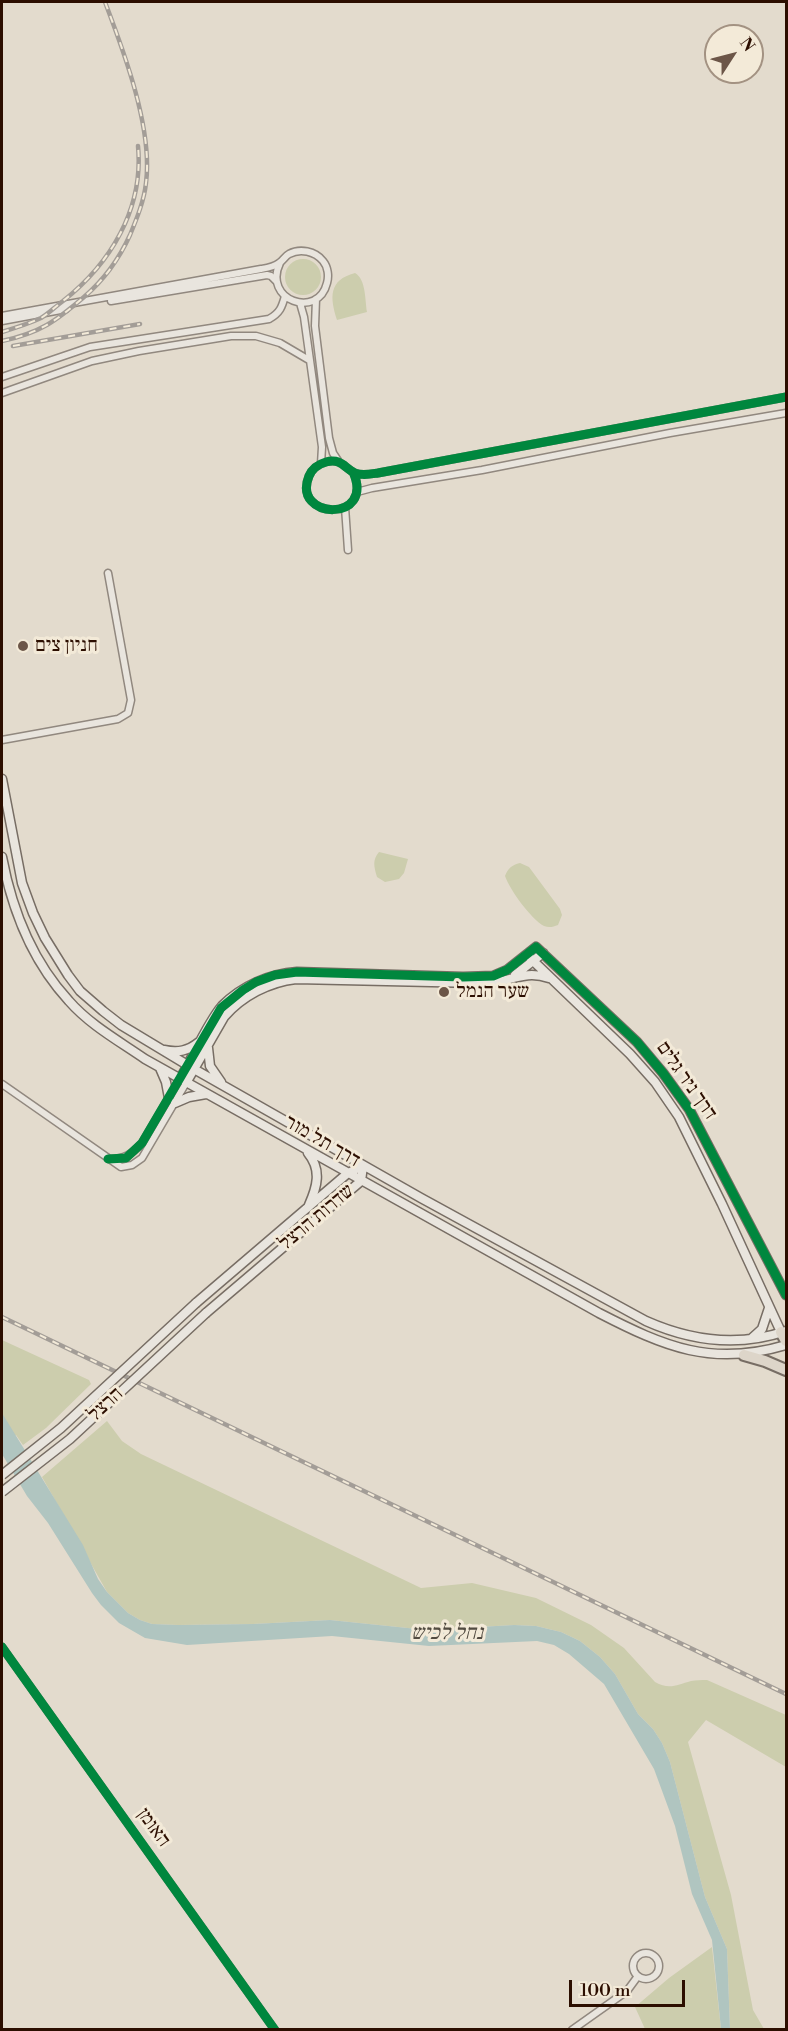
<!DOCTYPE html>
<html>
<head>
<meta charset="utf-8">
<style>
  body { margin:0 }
  #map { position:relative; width:788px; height:2031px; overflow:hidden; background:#e3dbcd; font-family:"Libre Bodoni",serif }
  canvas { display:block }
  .frame { position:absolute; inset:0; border:3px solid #2c0e00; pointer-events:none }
  .north { position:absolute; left:704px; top:24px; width:60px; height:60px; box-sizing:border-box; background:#f3ead8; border:2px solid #a39282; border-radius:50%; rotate:54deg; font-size:16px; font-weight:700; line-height:24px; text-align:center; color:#2c0e00 }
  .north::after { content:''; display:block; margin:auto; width:21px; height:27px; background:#6c5648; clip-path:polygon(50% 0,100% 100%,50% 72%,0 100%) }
  .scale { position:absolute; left:569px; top:1980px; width:116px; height:27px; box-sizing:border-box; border:3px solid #2c0e00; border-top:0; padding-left:8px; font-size:18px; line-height:21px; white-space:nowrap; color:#2c0e00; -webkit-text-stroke:4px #f3ead8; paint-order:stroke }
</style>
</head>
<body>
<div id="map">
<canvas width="788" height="2031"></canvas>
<div class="frame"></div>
<div class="north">N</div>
<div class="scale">100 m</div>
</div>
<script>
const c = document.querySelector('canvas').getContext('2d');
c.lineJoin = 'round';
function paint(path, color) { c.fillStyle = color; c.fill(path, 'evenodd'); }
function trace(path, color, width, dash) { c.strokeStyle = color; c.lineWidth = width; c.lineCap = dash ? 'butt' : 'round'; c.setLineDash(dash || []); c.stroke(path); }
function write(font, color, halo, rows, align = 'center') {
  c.font = font + ' "Libre Bodoni","Frank Ruhl Libre",serif'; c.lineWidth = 6; c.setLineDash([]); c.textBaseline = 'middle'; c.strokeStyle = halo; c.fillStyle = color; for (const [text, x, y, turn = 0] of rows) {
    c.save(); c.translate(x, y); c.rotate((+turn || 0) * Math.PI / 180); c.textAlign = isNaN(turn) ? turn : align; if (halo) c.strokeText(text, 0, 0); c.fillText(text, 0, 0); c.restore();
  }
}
paint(new Path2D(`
  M285 277a18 18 0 1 1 36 0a18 18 0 1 1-36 0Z
  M355 273C366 279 365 300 367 312L337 320C330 298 328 280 355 273Z
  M379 852 408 859 404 873 399 879 385 882 377 877C374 867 372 860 379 852Z
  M520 863 529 867 560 909 562 915 558 925C553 927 549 928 544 926 531 919 510 890 505 876 508 868 512 865 520 863Z
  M2 1340 89 1380 91 1384 46 1428 23 1445 16 1435 2 1446Z
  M107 1421 122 1441 141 1454 421 1588 472 1583 536 1598 591 1625 624 1648 655 1682C669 1690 677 1685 691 1681 696 1680 701 1680 707 1680L786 1715V1767L706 1720 688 1742 731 1895 753 2010 764 2029H730L727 1949 705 1897 670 1762 662 1743 653 1729 638 1714 615 1674 600 1657 580 1641 561 1632 536 1626 514 1625 427 1630 330 1620 253 1624 178 1625 152 1624 140 1620 128 1613 107 1592 42 1477Z
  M712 1947 721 2029H645L635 2007 669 1978Z`), '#cccdad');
paint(new Path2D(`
  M2 1413 83 1545 98 1579 107 1592 128 1613 140 1620 152 1624 178 1625 253 1624 330 1620 427 1630 514 1625 536 1626 561 1632 580 1641 600 1657 615 1674 638 1714 653 1729 662 1743 670 1762 705 1897 727 1949 730 2029H721L712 1940 692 1894 675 1826 654 1769 604 1684 569 1654 554 1645 537 1641 429 1646 332 1636 187 1645 145 1638 119 1623 101 1605 92 1593 48 1523 27 1496 2 1454Z`), '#b0c5c0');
const street = new Path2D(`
  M316 299 315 326 329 438 333 453 339 462
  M111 301 267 275 271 276 277 282
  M300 303 304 317 322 447 321 464
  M2 316 261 269C267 268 274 267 279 263 283 261 285 256 289 254 300 248 315 251 323 261 328 267 329 276 327 283 318 320 262 300 280 263
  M2 321 66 309
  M2 377 90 347 269 319C280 313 282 307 285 296
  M2 393 92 361 139 351 231 336H256L280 343 309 360
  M353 472C376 523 291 520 309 476 312 469 319 464 326 462 342 458 344 468 355 473 362 476 371 474 378 473L786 397
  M357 492 372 488 482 470 670 433 786 413
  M345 507 348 550
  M2 740 118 719 128 713 131 700 108 573
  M2 1084 121 1167 132 1165 142 1158 186 1083
  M109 1159C125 1159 132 1154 142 1143L180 1079
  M2 1647 275 2030
  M633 1966a13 13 0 1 1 26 0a13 13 0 1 1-26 0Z
  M572 2030 627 1991 638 1976`);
const secondary = new Path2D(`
  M2 779 22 883 33 913 45 938 68 975 80 991 103 1011 121 1025 194 1069 421 1198 646 1321C691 1341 739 1347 786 1331
  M2 857C12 910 32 961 69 1001 90 1025 119 1041 145 1059L599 1313C665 1347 712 1367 786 1345
  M527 955 630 1054 655 1082 679 1117 722 1204 781 1332
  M515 975 543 953
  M208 1048 210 1066 221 1082
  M164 1050C178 1053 188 1051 199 1042
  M160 1068 166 1082 169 1098
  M180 1079C192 1059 208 1022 222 1006 242 986 269 974 297 972L463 977 493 976 507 970 536 947 637 1042 663 1073 689 1109 786 1295
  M186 1083 224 1017C242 996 269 982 296 979L477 983C484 983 490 983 497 982 516 978 529 971 549 978
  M175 1103 189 1097 206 1094
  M308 1153C322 1170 317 1187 309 1205
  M196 1303 348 1173 363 1166
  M206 1313 361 1181 363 1166
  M752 1338 762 1329 769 1308`);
const highway = new Path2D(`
  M781 1332 786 1341
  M744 1355 765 1361 786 1370`);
trace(street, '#91887f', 9);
trace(secondary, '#776d64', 11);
trace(highway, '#776d64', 14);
trace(street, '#e9e5de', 6);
trace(secondary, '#e9e5de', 8);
trace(highway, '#ddd5c9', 10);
const rail = new Path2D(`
  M2 332C15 328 28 324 41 318 48 314 55 307 63 301 110 264 144 209 138 146
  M2 341C40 333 56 321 84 297 105 279 119 259 130 235 137 218 144 201 146 183 153 129 124 52 105 2
  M13 346 140 324
  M2 1317 786 1694`);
trace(rail, '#a39d97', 4.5);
trace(rail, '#f3ead8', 2, [7]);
const secondaryBridge = new Path2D(`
  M2 1475 61 1428 196 1303
  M2 1492 70 1439 206 1313`);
trace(secondaryBridge, '#776d64', 11, []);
trace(secondaryBridge, '#e9e5de', 8);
trace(new Path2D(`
  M353 472C376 523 291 520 309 476 312 469 319 464 326 462 342 458 344 468 355 473 362 476 371 474 378 473L786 397
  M108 1159 126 1158 142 1143 221 1008 243 990 256 982 275 975 297 972 463 977 493 976 507 970 536 947 637 1042 663 1073 689 1109 786 1295
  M2 1647 275 2030`), '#00873e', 9);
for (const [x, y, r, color] of [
  [23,646,6,"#6c5648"],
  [444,992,6,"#6c5648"]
]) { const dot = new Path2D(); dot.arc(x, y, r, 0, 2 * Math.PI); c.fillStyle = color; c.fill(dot); trace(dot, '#f3ead8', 2); }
write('20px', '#2c0e00', '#f3ead8', [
  ["חניון צים",35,646],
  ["שער הנמל",456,992]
], 'left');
write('20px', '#2c0e00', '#f3ead8', [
  ["דרך ניר גלים",686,1081,55],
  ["דרך תל מור",322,1142,30],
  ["שדרות הרצל",317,1218,-40],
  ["הרצל",106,1405,-43],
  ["האומן",153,1828,54]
]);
write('italic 21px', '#524b41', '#f3ead8', [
  ["נחל לכיש",447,1634]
]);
</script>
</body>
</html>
